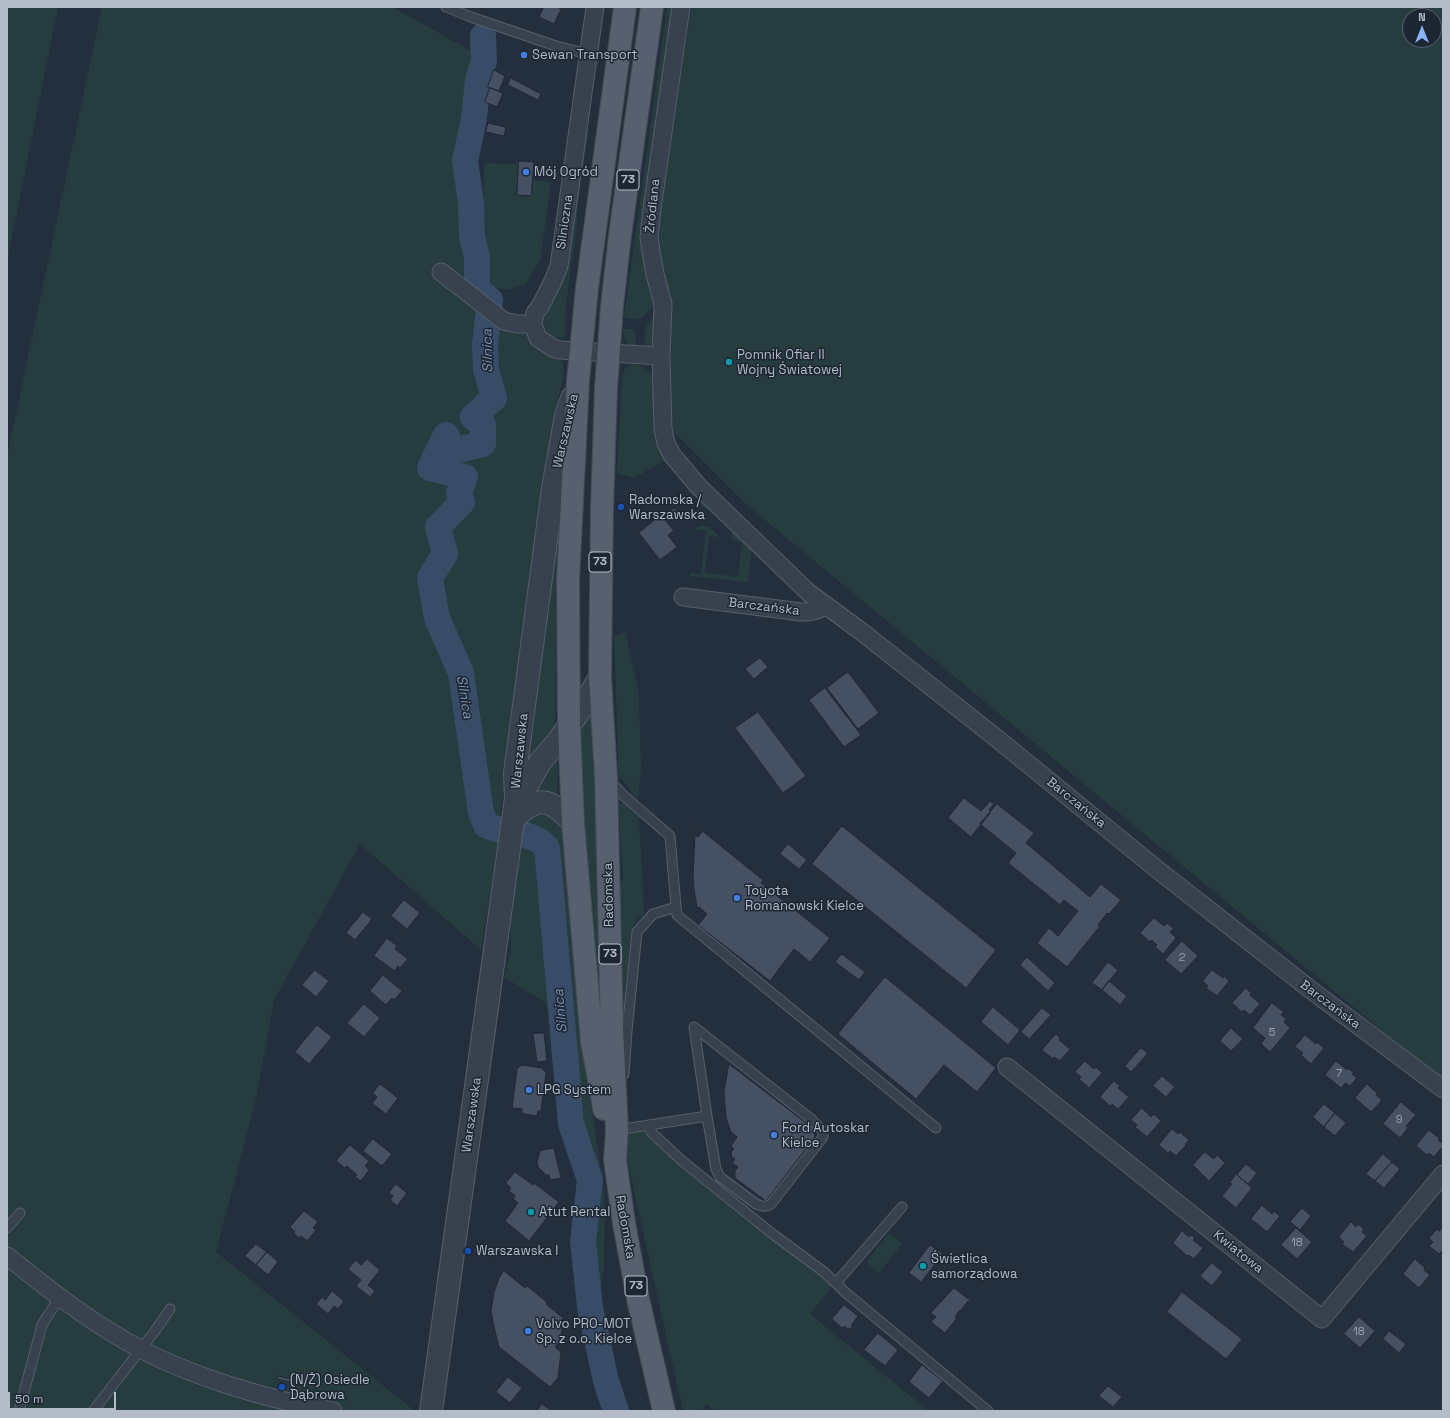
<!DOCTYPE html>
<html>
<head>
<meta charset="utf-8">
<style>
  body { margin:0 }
  #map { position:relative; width:1450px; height:1418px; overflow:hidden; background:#242f3e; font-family:"Space Grotesk",sans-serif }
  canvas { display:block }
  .frame { position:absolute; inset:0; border:8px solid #b4bcc9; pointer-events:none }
  .north { position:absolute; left:1402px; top:8px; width:40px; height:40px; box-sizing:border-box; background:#1d2633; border:1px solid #59626f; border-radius:50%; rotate:0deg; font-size:11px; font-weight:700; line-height:16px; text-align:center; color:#b4bcc9 }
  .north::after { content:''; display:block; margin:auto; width:14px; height:18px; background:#8ab4f8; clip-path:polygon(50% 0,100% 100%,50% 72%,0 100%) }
  .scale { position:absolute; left:8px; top:1392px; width:108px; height:18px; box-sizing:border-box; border:2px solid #b4bcc9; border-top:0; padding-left:5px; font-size:12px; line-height:14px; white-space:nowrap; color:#b4bcc9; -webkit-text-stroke:3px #1d2633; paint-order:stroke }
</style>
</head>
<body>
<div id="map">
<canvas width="1450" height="1418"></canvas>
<div class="frame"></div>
<div class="north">N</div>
<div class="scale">50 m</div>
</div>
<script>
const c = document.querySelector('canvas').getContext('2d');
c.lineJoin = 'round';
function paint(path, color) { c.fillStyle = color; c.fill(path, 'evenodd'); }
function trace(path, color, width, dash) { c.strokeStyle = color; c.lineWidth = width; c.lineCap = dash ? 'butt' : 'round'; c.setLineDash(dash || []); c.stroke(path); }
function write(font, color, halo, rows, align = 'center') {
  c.font = font + ' "Space Grotesk",sans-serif'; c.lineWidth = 3; c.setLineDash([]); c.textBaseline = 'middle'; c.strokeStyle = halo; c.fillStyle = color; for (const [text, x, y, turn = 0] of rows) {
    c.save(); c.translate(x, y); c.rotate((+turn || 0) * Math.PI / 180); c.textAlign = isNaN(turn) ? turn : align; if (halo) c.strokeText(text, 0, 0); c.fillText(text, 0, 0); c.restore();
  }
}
paint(new Path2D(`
  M7 7H58L7 262Z
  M102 7H393L487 60 478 118 476 166 487 292 482 303 525 326 557 356 563 364 564 372 558 400 509 761 501 809 498 845 481 950 360 844 274 1000 256 1099 216 1252 415 1411H242L240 1409 238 1411H7V456Z
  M667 7H674L649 191 654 306 640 319 624 318Z
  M691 7H1443V1081L748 506 671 429V305L655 234 662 203ZM1410 16H1434V40H1410Z
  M585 128 589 130 577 207V222L566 305 565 337C546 342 543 328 544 313Z
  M484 163 519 164 517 195 531 196 532 180 551 182 540 261 525 285 507 290 491 287 483 210Z
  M657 314 654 341 651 345 645 347C645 329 643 327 657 314Z
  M622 329H632L636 335 635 347C626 343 624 339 622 329Z
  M632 364C643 365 647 369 653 377L667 459 634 478 617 473 622 378 625 368Z
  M699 497 752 547 748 582 690 576V573L701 574 706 531 695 529 701 525 710 527 720 537 709 536 705 573 738 577 742 542 731 540 732 532 709 510 705 509 697 499Z
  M557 544 555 735 524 769 554 547Z
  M625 632 639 695 641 767 638 800 619 776 614 637Z
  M591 708 599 879 601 1019 584 832 580 729Z
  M557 753 558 798 530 797Z
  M623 802 639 816 644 913 636 921 632 930 622 1026 619 897 623 876 619 812V804Z
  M550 812 561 824 563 833 578 1014 583 1052 603 1183 605 1209 604 1266 599 1296 592 1303 586 1288 582 1257 579 1217 582 1189 576 1155 565 1122 557 1062 552 1007 504 977 511 951 510 911 524 820 529 815Z
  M642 1127 835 1283 810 1314 929 1411H715L706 1404 702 1411H683L626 1155 629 1136Z
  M889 1233 902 1244 879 1273 866 1262Z`), '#263c3f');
trace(new Path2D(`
  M483 36 484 61 478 80 474 118 465 161 471 203 472 236 477 257V288L490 300 485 344 486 370 494 398 473 417 483 425V444L453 451 446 435 430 468 465 477 459 493 462 502 438 527 445 554 430 578 437 618 461 673 481 813 486 825C506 835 532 830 547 848L571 1124 590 1180 583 1241 590 1307 606 1381 616 1411`), '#394c67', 26);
const building = new Path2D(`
  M544 7H557L561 9 554 24 539 17Z
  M494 70 505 76 499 91 488 87Z
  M511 78 541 94 538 100 508 85Z
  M490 88 503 93 497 107 485 102Z
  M488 123 506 127 504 136 486 132Z
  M519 161 534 162 531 196 517 195Z
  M581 166 584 167 583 177 580 176Z
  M675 508 679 513 674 517 669 512Z
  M661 515 674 531 668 535 677 547 660 560 639 533Z
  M760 658 768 667 754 679 745 669Z
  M848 672 879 713 858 729 827 688Z
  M825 688 861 735 844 747 809 700Z
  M758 712 806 776 783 793 735 728Z
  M964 798 981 811 990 801 994 804 989 810 991 812 971 837 948 818Z
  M997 804 1034 833 1026 843 1090 897 1101 884 1121 900 1109 914 1107 913 1098 925 1100 926 1067 967 1037 943 1049 928 1058 936 1078 911 1064 900 1060 905 1008 863 1016 853 980 824Z
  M690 821 763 880 761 883 830 938 810 962 794 949 770 981 698 925 707 914 699 907 697 908 694 889 693 876 695 835 698 837 702 832 689 822Z
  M842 826 996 950 966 988 812 864Z
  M788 844 807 860 799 869 780 854Z
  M404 900 420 913 407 929 391 916Z
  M363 912 372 919 355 940 346 933Z
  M1154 918 1164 926 1167 923 1174 929 1170 932 1176 938 1163 954 1155 947 1157 945 1152 940 1150 942 1140 933Z
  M387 938 397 946 395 949 408 959 400 968 398 966 395 971 374 956Z
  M1182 941 1198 956 1181 974 1165 960Z
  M842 954 865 972 859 980 835 962Z
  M1027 957 1055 983 1048 991 1020 965Z
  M1108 962 1118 970 1102 990 1092 983Z
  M315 970 329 981 316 997 302 985Z
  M1212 970 1223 978 1224 976 1229 981 1217 996 1206 988 1208 986 1203 981Z
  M383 975 402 991 394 1000 392 998 386 1005 370 991Z
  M885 977 996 1068 977 1092 944 1065 916 1099 838 1034Z
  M1109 981 1127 996 1120 1005 1102 990Z
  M1246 988 1252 994 1250 995 1260 1004 1250 1015 1244 1010 1242 1012 1232 1003Z
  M1272 1003 1284 1012 1281 1015 1286 1019 1284 1022 1290 1028 1270 1052 1261 1044 1265 1038 1253 1028Z
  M364 1004 380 1018 364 1037 347 1023Z
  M993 1007 1020 1030 1008 1045 981 1022Z
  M1042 1008 1051 1015 1029 1039 1021 1032Z
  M317 1025 332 1037 309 1064 295 1052Z
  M1231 1028 1243 1039 1231 1051 1220 1041Z
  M544 1033 547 1061 537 1062 533 1034Z
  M1056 1034 1060 1038 1059 1040 1070 1049 1060 1061 1054 1057 1053 1059 1042 1050Z
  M1305 1035 1316 1044 1317 1042 1324 1048 1311 1064 1301 1055 1303 1053 1295 1047Z
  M1141 1048 1148 1053 1131 1072 1125 1066Z
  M1085 1061 1094 1069 1096 1067 1102 1073 1089 1088 1079 1079 1081 1077 1075 1072Z
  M1336 1061 1347 1070 1348 1068 1354 1073 1352 1074 1357 1078 1350 1086 1345 1083 1341 1088 1325 1075Z
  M729 1064 814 1129 815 1137 766 1201 735 1178V1171L738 1167 732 1163 735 1159 732 1157 731 1152 734 1149 731 1146 737 1137 731 1132 728 1124 726 1117 724 1093Z
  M522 1065 542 1068 546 1073 541 1111H538L537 1116 524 1114 522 1112V1109L512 1108 517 1069Z
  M1162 1076 1175 1087 1166 1097 1153 1086Z
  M1114 1081 1120 1086 1118 1088 1129 1097 1118 1109 1112 1104 1110 1106 1100 1097Z
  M380 1084 398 1098 386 1114 372 1103 377 1097 373 1093Z
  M1367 1084 1377 1093 1376 1095 1382 1100 1371 1112 1355 1098Z
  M1401 1102 1416 1115 1406 1126 1408 1128 1400 1138 1383 1124Z
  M1324 1104 1335 1113 1324 1127 1313 1117Z
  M1142 1108 1151 1117 1154 1114 1161 1121 1147 1137 1135 1127 1137 1125 1131 1120Z
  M1335 1113 1346 1123 1335 1136 1324 1127Z
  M1172 1129 1178 1134 1180 1132 1189 1140 1185 1144 1186 1145 1176 1156 1170 1151 1168 1153 1159 1145Z
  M1429 1130 1439 1138 1438 1140 1443 1144V1146L1434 1157 1429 1153 1427 1155 1416 1146Z
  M373 1139 392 1154 382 1166 363 1151Z
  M350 1145 369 1161 365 1166 369 1170 361 1181 355 1177 357 1175 347 1166 345 1168 336 1161Z
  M554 1148 561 1178 550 1180 549 1175H546L538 1167 537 1162 540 1151Z
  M1205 1152 1214 1159 1217 1155 1225 1163 1209 1181 1193 1165Z
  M1383 1154 1392 1162 1375 1181 1366 1174Z
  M1392 1162 1400 1169 1384 1188 1375 1181Z
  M1246 1164 1257 1173 1248 1184 1237 1175Z
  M515 1172 533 1185 534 1183 559 1202 529 1241 505 1221 518 1203 513 1199 515 1196 509 1191 511 1188 506 1183Z
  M1236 1174 1252 1188 1236 1208 1222 1196 1232 1184 1230 1183Z
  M396 1184 407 1193 397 1206 390 1200 393 1196 389 1193Z
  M1262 1205 1272 1214 1274 1211 1280 1216 1267 1232 1251 1219Z
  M1302 1208 1311 1216 1300 1230 1290 1222Z
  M304 1211 318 1222 313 1228 316 1230 307 1241 301 1236 299 1238 294 1233 295 1232 290 1227Z
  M1351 1222 1356 1227 1358 1224 1364 1229 1362 1232 1367 1236 1353 1252 1342 1244 1344 1242 1339 1237Z
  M1443 1226V1251H1442L1439 1254 1429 1246 1433 1242 1429 1238 1437 1229 1439 1231Z
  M1296 1228 1312 1242 1297 1259 1281 1245Z
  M1182 1231 1189 1237 1191 1235 1195 1238 1193 1240 1203 1248 1194 1259 1188 1255 1187 1256 1173 1243Z
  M256 1244 267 1252 256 1265 245 1256Z
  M930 1245 943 1254 921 1282 909 1273Z
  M267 1252 278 1262 268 1275 256 1265Z
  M367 1259 380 1270 368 1285 375 1291 370 1297 356 1286 361 1280 348 1269 356 1260 361 1265Z
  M1415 1259 1425 1268 1424 1270 1430 1275 1419 1288 1403 1274Z
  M1212 1263 1223 1272 1212 1286 1200 1276Z
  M504 1271 525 1288 527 1286 547 1302 546 1304 563 1318 561 1340 555 1347 561 1352 558 1378 551 1386 550 1387 499 1347 497 1340 491 1312 494 1292 499 1278Z
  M954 1288 971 1301 970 1302 968 1301 961 1310 962 1312 960 1310 955 1317 957 1318 945 1333 931 1322 936 1317 931 1313Z
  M332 1291 344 1301 338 1309 334 1306 328 1314 316 1304 322 1297 325 1300Z
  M1182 1292 1242 1339 1226 1359 1167 1312Z
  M844 1305 858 1316 852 1324V1327L850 1329H848L844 1326 842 1328 832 1319Z
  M1359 1317 1375 1331 1360 1348 1344 1334Z
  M1389 1331 1406 1344 1399 1353 1383 1339Z
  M878 1333 898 1350 885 1366 864 1350Z
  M922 1365 943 1381 929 1398 909 1382Z
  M278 1376 291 1379 290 1382 277 1379Z
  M508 1377 522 1388 510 1403 496 1392Z
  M1108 1386 1122 1397 1113 1407 1099 1396Z
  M542 1404 551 1411H537Z`);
paint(building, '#455162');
trace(building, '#1f2835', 1);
const service = new Path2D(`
  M446 7 471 17 556 46 588 54
  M609 780 624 796 670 836 676 907 653 914 637 932 627 1031 624 1074
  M676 907 677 915 936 1128
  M650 1125 651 1132 681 1160 774 1235 824 1272 846 1293 988 1411
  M617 1130 707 1116 694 1027 810 1118 823 1131V1137L771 1204C765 1208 762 1206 756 1204L720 1177 716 1169 707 1116
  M7 1228 20 1213
  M836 1283 902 1207
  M19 1411 42 1325 59 1298
  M93 1411 155 1331 170 1309`);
const minor = new Path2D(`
  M595 7 559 266 553 281 541 305 535 313 533 324 538 338 553 348 560 350 661 356
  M681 7 652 209 649 237 651 251 655 274 663 304 661 356 663 429 666 443 672 455 699 487 809 593 862 632 995 737 1158 870 1315 993 1443 1089
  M441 272 504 321 517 324H533
  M683 597 801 612C811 612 818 611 826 605
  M1007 1067 1322 1319 1443 1174
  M7 1256C47 1288 86 1319 131 1344 188 1376 269 1400 333 1411`);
const tertiary = new Path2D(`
  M516 798 527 785 540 762 559 740 585 703 600 677
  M513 820C538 794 550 798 573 823
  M431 1411 516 798 515 773 553 488 566 416 572 398`);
const primary = new Path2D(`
  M652 7 620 235 612 306 606 388 602 508 600 677 606 777 612 1031 617 1130 615 1160 624 1223 638 1299 664 1411
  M604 1109 602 1096 592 1042 573 823 569 726 568 580 578 381 587 288 625 7`);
trace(service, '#565f6c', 11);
trace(minor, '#565f6c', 19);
trace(tertiary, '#565f6c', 24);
trace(primary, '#414a57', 24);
trace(service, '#38414e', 9);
trace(minor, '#38414e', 17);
trace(tertiary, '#38414e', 22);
trace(primary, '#56606e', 22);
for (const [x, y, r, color] of [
  [524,55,4,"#3f7fe0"],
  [526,172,4,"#3f7fe0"],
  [729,362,4,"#0f9aa8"],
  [621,507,4,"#1a4fb4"],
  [737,898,4,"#3f7fe0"],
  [529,1090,4,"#3f7fe0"],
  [774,1135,4,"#3f7fe0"],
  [531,1212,4,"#0f9aa8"],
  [468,1251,4,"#1a4fb4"],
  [923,1266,4,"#0f9aa8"],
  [528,1331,4,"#3f7fe0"],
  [282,1387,4,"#1a4fb4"]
]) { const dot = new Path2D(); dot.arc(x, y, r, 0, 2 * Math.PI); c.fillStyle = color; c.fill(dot); trace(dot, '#1d2633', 1.5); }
write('11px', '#98a1af', null, [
  ["2",1182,958],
  ["5",1272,1033],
  ["7",1339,1074],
  ["9",1399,1120],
  ["18",1297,1243],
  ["18",1359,1332]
]);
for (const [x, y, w] of [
  [628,180,22],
  [600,562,22],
  [610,954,22],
  [636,1286,22]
]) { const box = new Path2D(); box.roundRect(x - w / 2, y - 10, w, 20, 3); c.fillStyle = '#1d2633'; c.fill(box); trace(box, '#b4bcc9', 1); }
write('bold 12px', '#b4bcc9', null, [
  ["73",628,180],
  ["73",600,562],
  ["73",610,954],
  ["73",636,1286]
]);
write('13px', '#b4bcc9', '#1d2633', [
  ["Sewan Transport",532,55],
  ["Mój Ogród",534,172],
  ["Pomnik Ofiar II",737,355],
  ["Wojny Światowej",737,370],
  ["Radomska /",629,500],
  ["Warszawska",629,515],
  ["Toyota",745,891],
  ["Romanowski Kielce",745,906],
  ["LPG System",537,1090],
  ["Ford Autoskar",782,1128],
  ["Kielce",782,1143],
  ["Atut Rental",539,1212],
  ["Warszawska I",476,1251],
  ["Świetlica",931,1259],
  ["samorządowa",931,1274],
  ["Volvo PRO-MOT",536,1324],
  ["Sp. z o.o. Kielce",536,1339],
  ["(N/Ż) Osiedle",290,1380],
  ["Dąbrowa",290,1395]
], 'left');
write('13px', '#b4bcc9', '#1d2633', [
  ["Źródlana",653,206,-84],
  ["Silniczna",565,222,-82],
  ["Warszawska",566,431,-77],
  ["Barczańska",764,607,7],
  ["Warszawska",520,751,-84],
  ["Barczańska",1076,803,39],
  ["Radomska",609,895,-91],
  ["Barczańska",1330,1005,37],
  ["Warszawska",472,1115,-82],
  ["Radomska",625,1227,80],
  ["Kwiatowa",1238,1252,39]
]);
write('italic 14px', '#7c92b1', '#1d2633', [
  ["Silnica",488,351,-91],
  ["Silnica",464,697,81],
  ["Silnica",561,1011,-95]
]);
</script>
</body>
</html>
